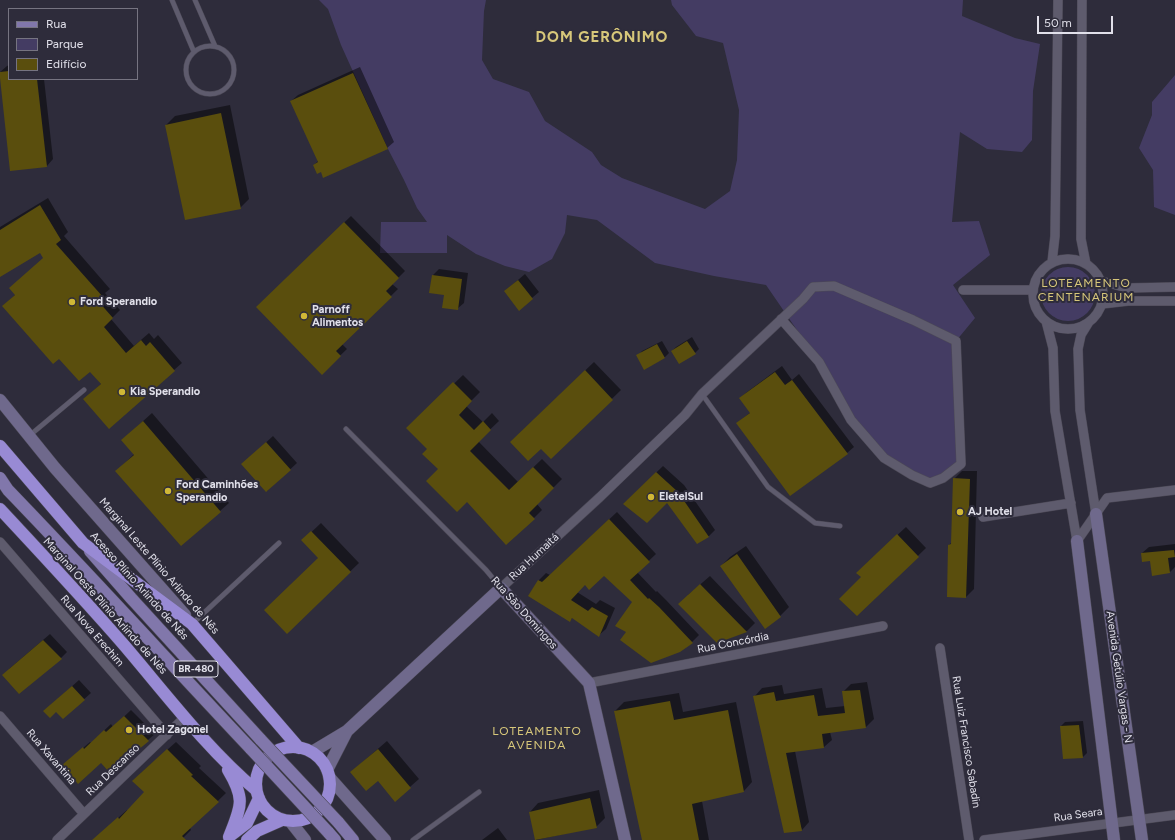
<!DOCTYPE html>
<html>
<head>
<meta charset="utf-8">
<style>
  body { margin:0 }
  #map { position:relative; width:1175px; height:840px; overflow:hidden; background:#2e2c3b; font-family:Figtree,sans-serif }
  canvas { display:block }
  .legend { position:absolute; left:8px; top:8px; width:130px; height:72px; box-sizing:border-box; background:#2e2c3b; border:1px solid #767481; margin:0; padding:5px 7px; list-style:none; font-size:12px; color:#e1e0ea }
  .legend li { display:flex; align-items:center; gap:8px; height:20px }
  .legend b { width:20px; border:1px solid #767481 }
  .scale { position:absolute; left:1037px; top:16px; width:76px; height:18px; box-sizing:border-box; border:2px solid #e1e0ea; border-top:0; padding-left:5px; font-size:12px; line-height:14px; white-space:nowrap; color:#e1e0ea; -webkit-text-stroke:3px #2e2c3b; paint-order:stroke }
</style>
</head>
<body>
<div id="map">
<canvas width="1175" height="840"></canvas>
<ul class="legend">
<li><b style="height:5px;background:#8177ab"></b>Rua</li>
<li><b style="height:11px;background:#443c63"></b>Parque</li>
<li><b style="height:11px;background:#5a4e0d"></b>Edifício</li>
</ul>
<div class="scale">50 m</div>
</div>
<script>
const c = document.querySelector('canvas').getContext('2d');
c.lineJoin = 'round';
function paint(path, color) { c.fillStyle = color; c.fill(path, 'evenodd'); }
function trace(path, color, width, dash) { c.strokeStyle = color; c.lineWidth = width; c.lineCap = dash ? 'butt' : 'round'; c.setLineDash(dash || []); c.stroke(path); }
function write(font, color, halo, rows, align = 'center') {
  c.font = font + ' Figtree,sans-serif'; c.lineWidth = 4; c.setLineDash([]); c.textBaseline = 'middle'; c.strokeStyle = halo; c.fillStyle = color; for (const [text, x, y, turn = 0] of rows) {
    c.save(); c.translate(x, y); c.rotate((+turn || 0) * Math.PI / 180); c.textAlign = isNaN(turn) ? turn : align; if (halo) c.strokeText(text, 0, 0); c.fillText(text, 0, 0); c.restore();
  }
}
paint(new Path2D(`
  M319 0H486L484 11 482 60 493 79 529 92 545 121 592 152 601 165 622 178 705 209 730 191 737 160 739 110 723 43 696 36 672 5 671 0H963L962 16 1015 38 1040 44 1033 91 1032 140 1022 152 987 149 960 132 952 222 979 221 990 255 953 285 975 318 956 341 961 464 930 483 884 458 851 420 819 362 766 285 714 276 655 263 597 220 567 215 565 233 552 259 529 272 505 266 476 254 447 235V253H380L381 222H427L417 208 404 180 388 149 341 45 328 9Z
  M1175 75V215L1154 207 1153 170 1139 148 1152 115V102Z
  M1041 294a27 27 0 1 1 54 0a27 27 0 1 1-54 0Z`), '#443c63');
paint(new Path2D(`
  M9 65V79H44L53 159 47 166 0 72 7 66Z
  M360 67 394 142 387 148 321 171 314 165 318 161 291 101 298 95Z
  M230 105 249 199 240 208 166 125 175 116Z
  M48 198 68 232 64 236 110 289 105 293 120 310 111 319 134 346 149 333 154 339 158 335 182 363 109 427 92 392 101 384 90 370 59 358 3 306 16 294 44 258 40 252 0 274V227Z
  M351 216 405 271 392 284 398 289 342 344 347 349 322 373 257 307Z
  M439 269 468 273 464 303 457 309 433 275Z
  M525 274 539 292 519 309 505 291Z
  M692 337 699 349 695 353 672 351 676 347Z
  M662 341 669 353 664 358 638 356 642 351Z
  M594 362 621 390 551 458 541 447 520 433Z
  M782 366 792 380 799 374 854 447 847 453 737 423 751 412 740 398 747 392Z
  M463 375 480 392 466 406 483 422 492 413 499 421 478 441 518 482 542 459 562 479 537 504 542 510 534 518 467 500 439 469 428 449 408 428Z
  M152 413 229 503 220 511 117 471 134 454 122 440Z
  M273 436 297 463 267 491 249 458Z
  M663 466 684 485 715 530 709 536 698 543 667 501 624 504Z
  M962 471H977L974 589 966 597 949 545 952 542 954 479Z
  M617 512 656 554 637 572 656 592 657 591 666 600 699 635 692 642 627 632 633 602 604 575 585 584 577 592 596 604 600 600 615 608 606 629 598 636 573 617 570 621 529 595 539 580 546 573 550 575Z
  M321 523 359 563 287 632 319 557 303 540Z
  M906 527 926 548 857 615 862 577 865 565Z
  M1175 544V567L1170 572 1142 553 1149 547Z
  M746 546 789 607 780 616 765 627 721 566 730 557Z
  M710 576 755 623 747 631 717 642 688 595Z
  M50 634 67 652 61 658 9 669Z
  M79 680 91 693 63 718 51 705Z
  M867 682 874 719 866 727 830 732 832 740 824 747 795 751 809 822 802 830 755 696 762 688 782 685 784 694 822 688 826 708 845 706 843 692 851 684Z
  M679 693 683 712 736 702 752 782 744 791 702 801 709 840H643L615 711 624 702Z
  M131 710 155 734 110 772 101 762 70 759 90 742 91 743 111 724 113 727Z
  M1083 721 1087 753 1083 757 1061 726 1065 722Z
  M387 741 419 779 395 800 378 779 351 772Z
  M176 742 201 766 199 768 226 793 190 828 191 830 181 840H93L127 810 128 811 145 792 141 773Z
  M599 790 605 818 596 827 536 840 530 812 538 803Z
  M498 828 507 840H482Z`), '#0007');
paint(new Path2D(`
  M9 71V79H37L47 167 10 171 0 78V72Z
  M353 73 388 149 323 178 321 172 317 174 313 165 318 162 290 101Z
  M221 113 241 209 185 220 165 125Z
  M40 205 61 240 56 244 103 297 98 301 113 318 104 327 126 353 141 340 146 346 150 342 175 371 109 429 83 399 101 384 90 372 79 381 59 359 53 364 2 306 15 295 9 288 43 258 40 253 0 277V230Z
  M344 222 399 278 386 291 392 297 336 351 341 356 322 375 256 307Z
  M432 275 462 279 458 310 442 308 444 295 429 293Z
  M518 280 533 299 519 311 504 291Z
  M687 341 696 354 679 364 671 351Z
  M657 344 665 358 644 370 636 355Z
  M585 370 613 400 551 459 541 449 528 461 510 442Z
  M775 372 785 385 792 380 848 454 790 496 736 423 750 413 739 398Z
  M453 382 472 401 459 415 474 430 483 421 491 430 470 451 509 490 533 467 554 488 529 513 535 519 506 545 467 502 457 512 426 481 438 469 422 454 427 449 406 428Z
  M143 421 221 512 181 546 115 471 134 455 121 440Z
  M266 442 291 470 266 492 241 464Z
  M656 472 678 492 709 537 697 544 667 503 647 523 623 504Z
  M953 478 970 479 966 598 947 597 948 545 951 544Z
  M609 519 650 562 630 580 648 599 649 598 659 607 693 643 680 652 651 663 620 640 626 632 615 626 632 602 604 576 589 590 585 585 571 600 588 611 592 607 608 616 599 637 572 618 570 622 528 596 538 580 542 582Z
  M311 531 351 572 287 634 264 610 318 558 301 540Z
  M897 534 919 557 857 616 839 599 861 577 856 573Z
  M1174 550 1175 557 1168 558 1170 573 1152 576 1150 561 1142 562 1141 553Z
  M737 554 781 617 765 629 720 566Z
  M700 584 747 632 717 643 678 604Z
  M43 640 62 659 19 694 2 675Z
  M72 686 85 700 63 719 56 712 50 718 43 711Z
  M860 690 866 728 822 734 824 748 786 753 802 831 784 833 753 696 774 692 776 701 814 695 818 716 845 713 842 691Z
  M670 701 674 720 728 710 744 792 692 804 699 840H642L614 711Z
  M124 716 149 741 110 773 101 763 78 784 62 765 83 747 84 749 104 730 106 732Z
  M1079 725 1083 758 1063 759 1060 726Z
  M167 749 193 775 191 776 219 802 182 836 186 840H92L118 817 119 819 144 792 132 781Z
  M378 749 411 788 395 802 378 781 366 791 350 772Z
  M590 798 597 828 535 840 529 812Z`), '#5a4e0d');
const lane = new Path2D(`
  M172 0 194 52
  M195 0 215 46
  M186 70a24 24 0 1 1 48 0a24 24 0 1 1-48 0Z
  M702 394 768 487 815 523 840 526
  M346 429 486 570 501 588
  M29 436 84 390
  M192 624 279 543
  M413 840 479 792`);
const street = new Path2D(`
  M1082 0 1081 239 1086 264
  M1033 294a35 35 0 1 1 70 0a35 35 0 1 1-70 0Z
  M1052 262 1055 236 1058 0
  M1101 281 1127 288 1175 287
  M963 290H1033
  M1102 304 1128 301H1175
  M1046 321 1053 348 1055 411 1077 541
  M1089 322 1081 335 1078 349 1080 410 1096 514
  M983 517 1071 503
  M1077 541 1107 498 1175 490
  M0 542 167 735
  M501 588 600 497 685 415 702 394 803 299 813 287 834 286 913 320 956 341 961 464 943 478 930 483 912 475 884 458 851 420 819 362 781 319
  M940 648 969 840
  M589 683 883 626
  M0 716 84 814
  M57 840 185 717
  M984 840 1175 815`);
const secondary = new Path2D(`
  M0 400 55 468 185 615
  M1096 514 1142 840
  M1077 541 1114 840
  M312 752 347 731 501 588 589 683 625 840
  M327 770 347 731
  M329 777 385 840
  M290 821 305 840`);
const primary = new Path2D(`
  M0 478 8 490C90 575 170 663 251 749
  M90 551 131 598 261 740
  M338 822 353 840
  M328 832 335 840`);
const highway = new Path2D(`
  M0 446 83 543 192 624 299 748
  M0 509C42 554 84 599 124 645 165 693 208 750 256 790
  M256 784a37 37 0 1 1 74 0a37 37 0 1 1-74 0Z
  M228 770C246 800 241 806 229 837
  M230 836 247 823 259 798
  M247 840 257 831 282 820`);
trace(lane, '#4c4956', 5.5);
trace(street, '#4c4956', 10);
trace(secondary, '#4c4956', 13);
trace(primary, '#4c4956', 13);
trace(highway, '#4c4956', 13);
trace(lane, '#5e5b6d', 4.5);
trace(street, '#5e5b6d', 9);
trace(secondary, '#6f698c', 12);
trace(primary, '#8177ab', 12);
trace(highway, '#988ad4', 12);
const primaryBridge = new Path2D(`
  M261 740 338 822
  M251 749 328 832`);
trace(primaryBridge, '#4c4956', 13, []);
trace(primaryBridge, '#8177ab', 12);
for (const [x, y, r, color] of [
  [72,302,4,"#d0b736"],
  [304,316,4,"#d0b736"],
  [122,392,4,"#d0b736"],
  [168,491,4,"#d0b736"],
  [651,497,4,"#d0b736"],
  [960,512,4,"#d0b736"],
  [129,730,4,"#d0b736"]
]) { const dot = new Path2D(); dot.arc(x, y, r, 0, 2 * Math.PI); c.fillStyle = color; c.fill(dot); trace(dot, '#2e2c3b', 1.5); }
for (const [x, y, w] of [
  [196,669,44]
]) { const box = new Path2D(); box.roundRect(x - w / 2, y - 8, w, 16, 3); c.fillStyle = '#2e2c3b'; c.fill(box); trace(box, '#e1e0ea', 1); }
write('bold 10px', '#e1e0ea', null, [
  ["BR-480",196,669]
]);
write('bold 11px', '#e1e0ea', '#2e2c3b', [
  ["Ford Sperandio",80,302],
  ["Parnoff",312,310],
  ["Alimentos",312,323],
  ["Kia Sperandio",130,392],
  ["Ford Caminhões",176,485],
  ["Sperandio",176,498],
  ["EletelSul",659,497],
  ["AJ Hotel",968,512],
  ["Hotel Zagonel",137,730]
], 'left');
write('11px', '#e1e0ea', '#2e2c3b', [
  ["Rua Humaitá",534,557,-43],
  ["Marginal Leste Plínio Arlindo de Nês",159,566,49],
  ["Acesso Plínio Arlindo de Nês",139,586,48],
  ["Marginal Oeste Plínio Arlindo de Nês",105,606,48],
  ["Rua São Domingos",524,613,48],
  ["Rua Nova Erechim",92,631,49],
  ["Rua Concórdia",733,643,-11],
  ["Avenida Getúlio Vargas - N",1119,677,82],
  ["Rua Luiz Francisco Sabadin",966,742,81],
  ["Rua Xavantina",51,757,49],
  ["Rua Descanso",113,770,-44],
  ["Rua Seara",1078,815,-8]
]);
c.letterSpacing = '1px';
write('12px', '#d7c77a', '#2e2c3b', [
  ["LOTEAMENTO",1086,283],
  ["CENTENARIUM",1086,297],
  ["LOTEAMENTO",537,731],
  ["AVENIDA",537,745]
]);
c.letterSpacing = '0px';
c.letterSpacing = '1px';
write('bold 15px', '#d7c77a', '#2e2c3b', [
  ["DOM GERÔNIMO",602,38]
]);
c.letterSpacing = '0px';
</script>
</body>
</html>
